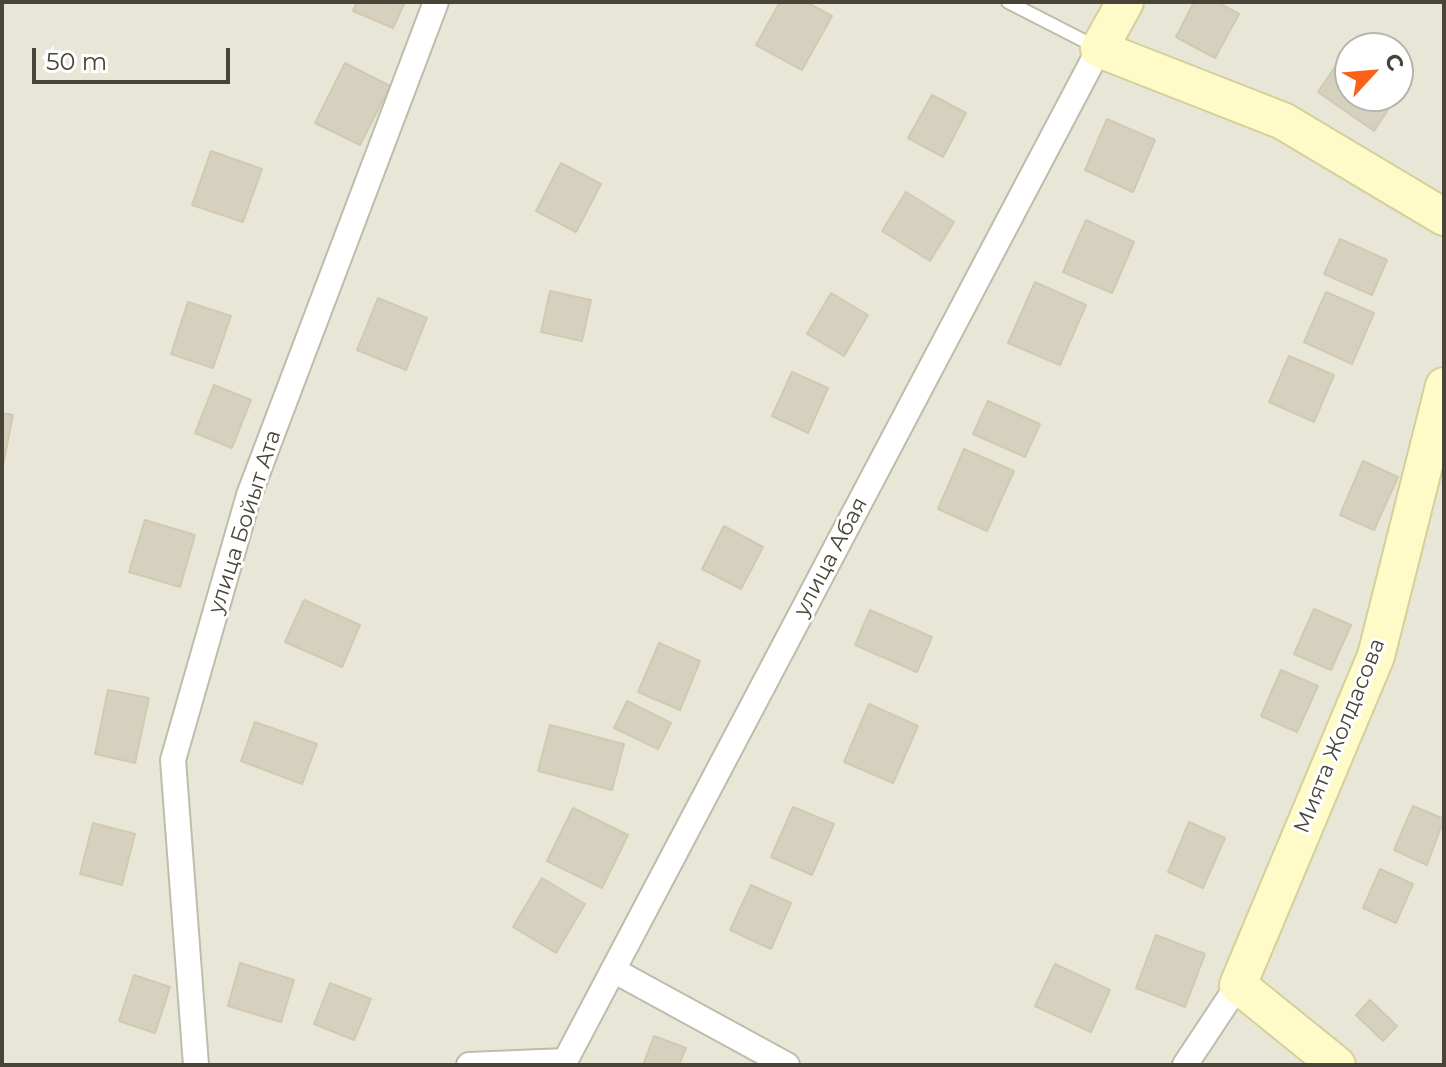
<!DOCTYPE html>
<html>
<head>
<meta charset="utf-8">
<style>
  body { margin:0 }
  #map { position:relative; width:1446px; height:1067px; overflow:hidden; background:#f4f3e9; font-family:Montserrat,sans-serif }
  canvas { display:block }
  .frame { position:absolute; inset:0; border:4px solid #484437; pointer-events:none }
  .north { position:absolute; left:1334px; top:32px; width:80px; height:80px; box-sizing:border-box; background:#fff; border:2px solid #b6b4af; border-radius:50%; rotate:64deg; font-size:22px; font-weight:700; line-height:32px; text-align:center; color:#484437 }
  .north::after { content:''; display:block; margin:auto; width:28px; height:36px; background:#fb6119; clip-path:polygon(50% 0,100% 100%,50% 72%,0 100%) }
  .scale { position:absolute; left:32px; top:48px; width:198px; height:36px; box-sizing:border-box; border:4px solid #484437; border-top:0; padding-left:10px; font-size:24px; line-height:28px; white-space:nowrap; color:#484437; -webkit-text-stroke:6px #fff; paint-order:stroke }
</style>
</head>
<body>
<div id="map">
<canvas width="1446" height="1067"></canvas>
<div class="frame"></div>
<div class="north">С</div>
<div class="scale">50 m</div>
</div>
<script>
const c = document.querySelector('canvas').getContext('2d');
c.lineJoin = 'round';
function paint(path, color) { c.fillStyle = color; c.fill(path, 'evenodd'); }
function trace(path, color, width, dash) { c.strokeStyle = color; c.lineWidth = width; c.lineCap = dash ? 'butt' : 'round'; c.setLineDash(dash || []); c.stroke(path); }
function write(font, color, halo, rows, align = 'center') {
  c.font = font + ' Montserrat,sans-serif'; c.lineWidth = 6; c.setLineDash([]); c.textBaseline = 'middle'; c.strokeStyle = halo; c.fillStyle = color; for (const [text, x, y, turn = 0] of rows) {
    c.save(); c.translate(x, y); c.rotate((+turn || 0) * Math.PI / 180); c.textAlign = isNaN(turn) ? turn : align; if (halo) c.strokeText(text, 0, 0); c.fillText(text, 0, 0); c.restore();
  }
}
paint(new Path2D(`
  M2 2H1444V1065H2ZM1350 48H1398V96H1350Z`), '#e8e6d7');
const building = new Path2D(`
  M357 2H405L393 28 353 11Z
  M780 2H806L832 16 802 70 756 45Z
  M1194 2H1217L1239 14 1215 58 1176 37Z
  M1348 48 1350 96H1397L1374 131 1318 92Z
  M345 63 390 86 360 145 315 123Z
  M932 95 966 113 943 157 908 138Z
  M1107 119 1155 140 1133 192 1085 170Z
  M211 151 262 169 243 222 192 205Z
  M561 163 601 184 576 232 536 211Z
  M906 192 954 222 930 261 882 231Z
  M1086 220 1134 242 1112 293 1063 272Z
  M1340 239 1387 260 1372 295 1324 274Z
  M1035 282 1086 305 1060 365 1008 343Z
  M550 291 591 300 582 341 541 332Z
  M1326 292 1374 313 1352 364 1304 342Z
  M831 293 868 315 844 356 807 334Z
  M378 298 427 318 406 370 357 350Z
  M188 302 231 316 213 368 171 354Z
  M1289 356 1334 375 1314 422 1269 402Z
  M792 372 828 388 808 433 772 416Z
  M214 385 251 400 232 448 195 433Z
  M988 401 1040 424 1025 457 973 434Z
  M2 413 13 415 2 470Z
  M964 449 1014 471 987 531 938 509Z
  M1363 461 1398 477 1374 530 1340 515Z
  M145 520 195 535 180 587 129 572Z
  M724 526 763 547 741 589 702 569Z
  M304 600 360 625 342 667 285 642Z
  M1314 609 1351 625 1331 670 1294 654Z
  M870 610 932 637 917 672 855 645Z
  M659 643 700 661 680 710 638 692Z
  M1281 670 1318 686 1297 732 1261 716Z
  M108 690 149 698 135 763 95 754Z
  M627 701 671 723 658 749 614 728Z
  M869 704 918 726 893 783 844 762Z
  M255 722 317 744 302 784 241 761Z
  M550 725 624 744 612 790 538 771Z
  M1413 806 1444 819 1427 865 1394 850Z
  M793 807 834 824 812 875 771 857Z
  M573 808 628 835 602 888 547 861Z
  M1189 822 1225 838 1203 888 1168 872Z
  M93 823 135 834 122 885 80 874Z
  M1380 869 1413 884 1396 923 1363 908Z
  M542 878 585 904 556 953 513 927Z
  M751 885 791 903 771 949 730 930Z
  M1156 935 1205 954 1185 1007 1136 988Z
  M240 963 294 980 281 1022 228 1006Z
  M1055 964 1110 990 1091 1032 1035 1006Z
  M134 975 170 987 155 1033 119 1021Z
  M330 983 371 999 354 1040 314 1024Z
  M1370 1000 1397 1026 1383 1041 1356 1015Z
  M654 1036 686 1048 679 1065H643Z`);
paint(building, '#d6d1be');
trace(building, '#d1cab1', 2);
const lane = new Path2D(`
  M1008 2 1098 48`);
const street = new Path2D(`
  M613 970 787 1065
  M196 1065 173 760 249 495 436 2
  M469 1065 565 1061
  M563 1065 1099 49
  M1185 1065 1238 985`);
const secondary = new Path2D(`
  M1125 2 1099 49 1283 121 1444 217
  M1337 1065 1238 985 1376 656 1444 386`);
trace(lane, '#c0bcab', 16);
trace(street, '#c0bcab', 28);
trace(secondary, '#d5cf99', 40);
trace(lane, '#fff', 12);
trace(street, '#fff', 24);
trace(secondary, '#fffbc8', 36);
write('22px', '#484437', '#fff', [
  ["улица Бойыт Ата",245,522,-72],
  ["улица Абая",831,557,-62],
  ["Мията Жолдасова",1340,736,-68]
]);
</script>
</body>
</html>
